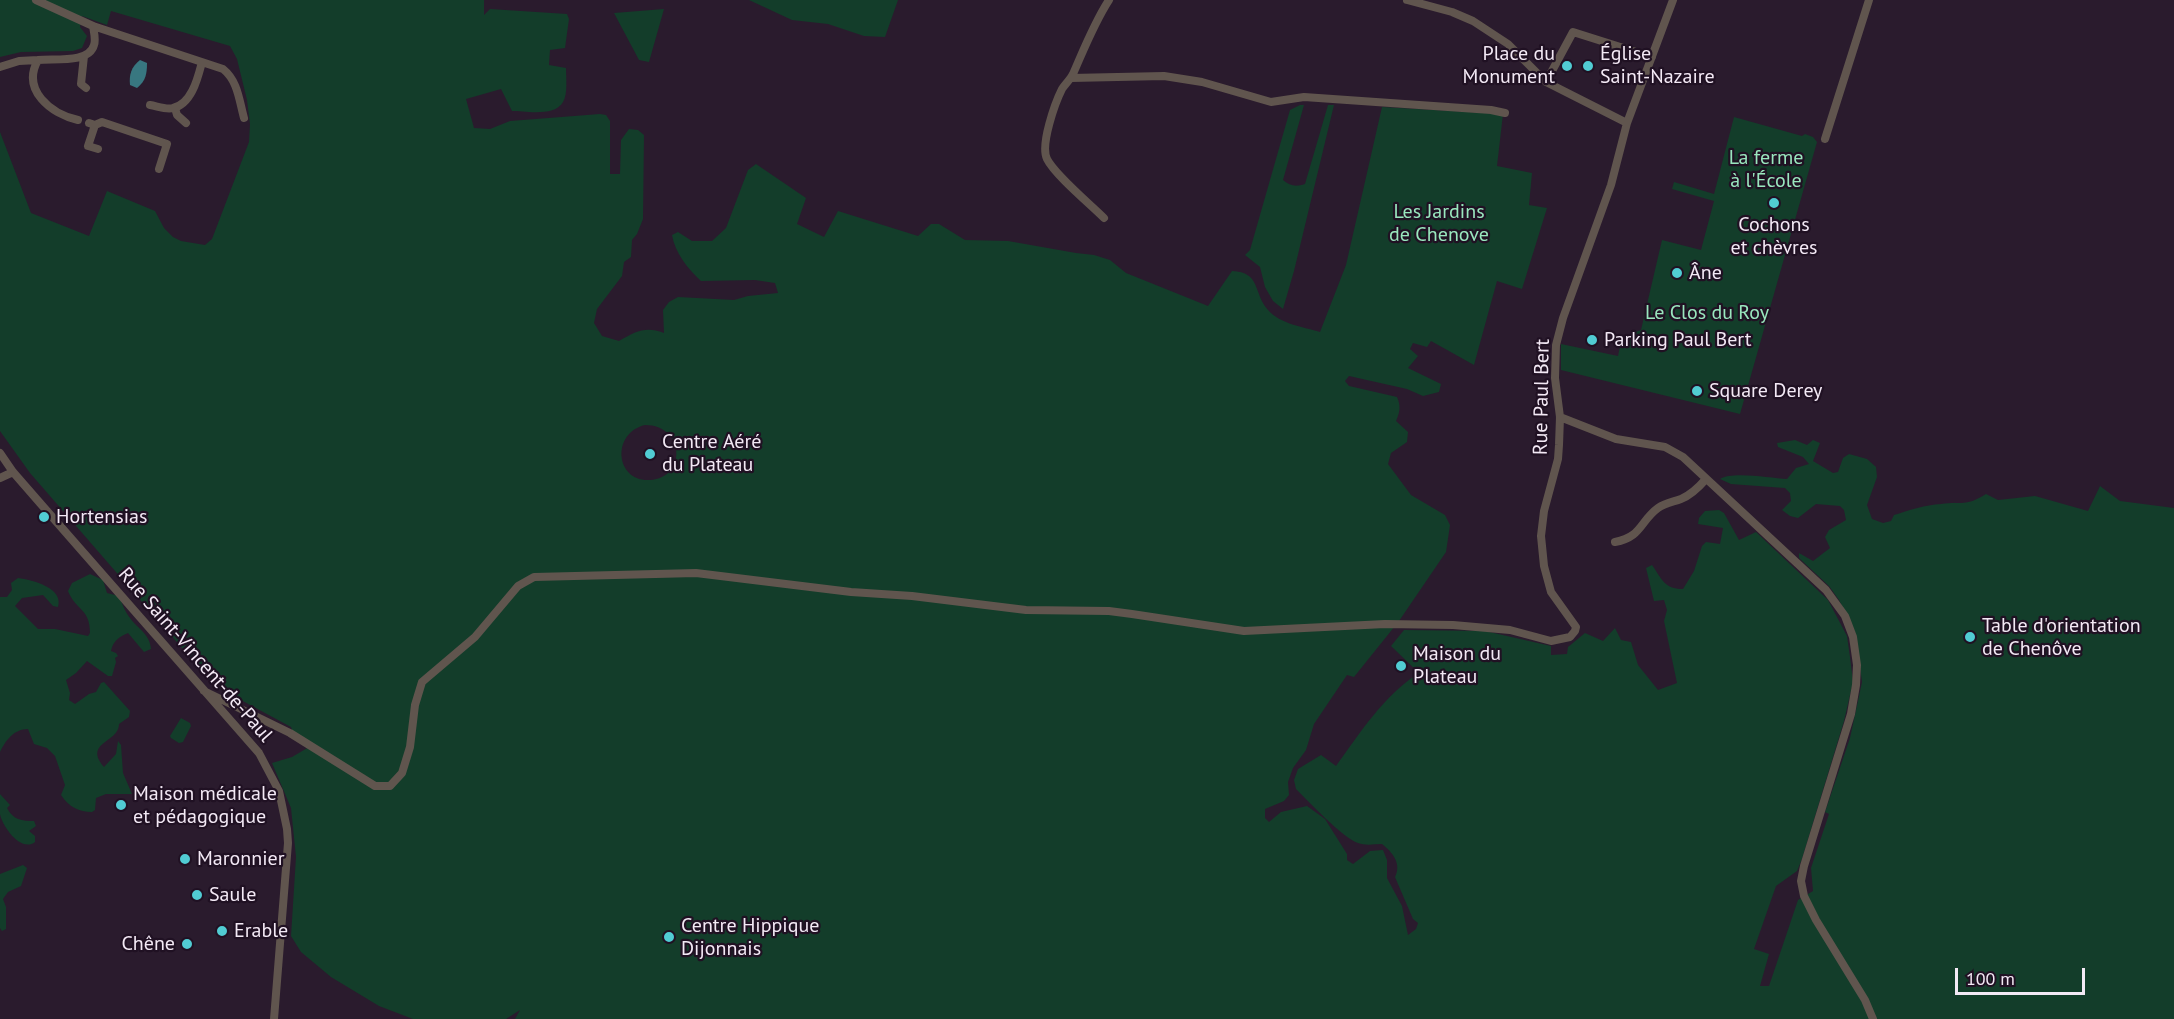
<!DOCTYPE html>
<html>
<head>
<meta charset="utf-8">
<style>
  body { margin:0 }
  #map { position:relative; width:2174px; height:1019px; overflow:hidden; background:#2a1b2d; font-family:"PT Sans",sans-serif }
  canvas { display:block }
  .scale { position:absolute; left:1955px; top:968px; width:130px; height:27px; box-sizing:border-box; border:3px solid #f3e9f5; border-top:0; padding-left:8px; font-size:18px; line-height:21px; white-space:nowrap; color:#f3e9f5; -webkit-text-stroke:4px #201123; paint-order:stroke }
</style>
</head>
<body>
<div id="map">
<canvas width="2174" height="1019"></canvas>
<div class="scale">100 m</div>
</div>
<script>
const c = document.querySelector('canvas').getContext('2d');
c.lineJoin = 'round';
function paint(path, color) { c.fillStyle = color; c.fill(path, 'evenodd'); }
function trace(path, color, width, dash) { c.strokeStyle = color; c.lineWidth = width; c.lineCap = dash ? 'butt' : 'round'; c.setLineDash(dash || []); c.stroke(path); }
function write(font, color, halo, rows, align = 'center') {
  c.font = font + ' "PT Sans",sans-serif'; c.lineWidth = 4.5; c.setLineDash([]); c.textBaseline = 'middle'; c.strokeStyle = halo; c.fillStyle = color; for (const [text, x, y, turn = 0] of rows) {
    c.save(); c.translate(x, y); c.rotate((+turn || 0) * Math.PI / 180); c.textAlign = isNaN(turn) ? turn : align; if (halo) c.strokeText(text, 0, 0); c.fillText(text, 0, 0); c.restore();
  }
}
paint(new Path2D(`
  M0 0H484V15L490 9 567 14 569 19 565 48 550 50 549 65 566 68C566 78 568 94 563 102 555 117 525 111 512 111L501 89 466 99 474 128 490 129 510 121 600 114 606 115 610 121V174H620L621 140 629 129 638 130 644 135 643 219 637 234 632 240 631 257 624 262 622 276 597 309 594 323 602 336 619 341C636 331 646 326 664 333L663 310 669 302 678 297 734 300 748 296 778 293 775 283 755 280 701 281C688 269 675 253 672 235L678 232 692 241H712L726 228 748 170 756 164 806 198 797 224 824 237 838 211 918 236 931 224H939L965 240 1008 241 1076 253 1094 255 1110 260 1126 273 1208 306 1232 271C1261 272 1253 293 1268 310 1280 324 1304 327 1320 332L1346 265 1382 107 1503 114 1497 166 1532 173 1529 205 1547 208 1522 289 1497 281 1474 365 1431 341 1427 347 1413 343 1410 349 1418 356 1408 368 1441 384 1439 392 1423 396 1407 389 1349 376 1345 381 1349 386 1397 397C1401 406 1400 412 1396 421L1408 432 1407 442 1391 453 1388 464 1411 495 1445 515 1450 525 1446 552 1399 621 1354 677 1347 675 1314 724 1306 750 1293 768 1288 782 1289 795 1284 801 1265 809V818L1269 822 1281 812 1307 806 1325 819 1347 854V860L1353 864 1370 851 1383 850 1387 860V878L1402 906 1408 935 1416 929 1418 923 1413 919 1395 877C1402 863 1392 852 1382 844 1374 844 1366 846 1358 843 1343 838 1308 801 1296 789L1294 780 1298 769 1321 755 1336 766C1360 733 1384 695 1419 673L1391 646 1404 630 1485 631 1551 646V655L1567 654 1568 647 1585 633 1603 641 1615 628 1621 640 1631 642 1638 665 1658 690 1677 683 1664 621 1667 610 1664 600 1654 601 1646 568 1652 565C1662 579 1664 589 1683 589L1694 571 1702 546 1706 542 1720 544 1723 528 1698 524 1699 518 1705 511 1719 510 1724 513 1739 540 1756 532 1828 600 1847 636 1850 657 1853 682 1844 721 1802 859 1797 871 1776 886 1754 949 1769 954 1760 986H1769L1798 900 1813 891 1811 868 1829 814 1825 812 1850 738 1862 682 1855 632 1839 600 1829 586 1799 558V553L1813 561 1830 548 1825 537 1829 530 1846 520 1844 510 1840 506 1816 504 1798 518 1790 516 1782 510 1791 501 1790 493 1785 488 1731 484 1720 479C1732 471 1771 478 1787 479L1796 468 1809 464 1803 457 1778 447 1777 443 1795 440 1807 445 1813 440 1820 443 1813 461 1833 473 1838 472 1843 458 1849 454 1867 459 1876 467 1877 477 1867 505 1872 519 1883 523 1891 521 1894 515C1910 510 1925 505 1941 504 1963 501 1965 507 1986 494L1998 500 2035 496 2088 511 2100 486 2120 501 2174 508V1019H515L520 1010 506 1019H413L379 1006 331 977 301 952 291 936 296 857 291 808 272 763 292 757 309 747 294 735 291 727 215 686 30 473 0 431V132L31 213 89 236 107 191 155 211 164 228 173 237 181 241 205 245 212 239 249 142 250 124 247 100 237 59 230 46 111 11 107 25 82 16 80 27 87 36 82 48 73 51 21 52 0 57ZM645 425C685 425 687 478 650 480 615 482 611 433 645 425Z
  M749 0H898L885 37 864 36 828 24 792 20Z
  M664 9 649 62 639 60 614 13Z
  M1300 105H1304L1283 180C1290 186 1296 187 1305 184L1328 105H1334L1294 271 1283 309 1273 301 1265 287 1260 267 1245 255 1250 250 1290 110Z
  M1734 117 1802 136 1805 134 1813 137 1817 142 1740 414 1561 370V344L1618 356 1622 337 1641 330 1662 240 1701 250 1714 201 1672 189 1674 182 1714 194Z
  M90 574 103 580 107 593 119 596C122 603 125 612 130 618 138 629 150 634 151 649L144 652 128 633C119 637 113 641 111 651L116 653 118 656 115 658 116 662 112 676H108L87 661 76 673 66 680 70 693 69 700 75 704 89 694 96 692 101 683 104 682 130 711 129 717 119 724C119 743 83 742 104 767L116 754 118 741 121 745 123 773 132 794H106L96 798 95 810 92 812C79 812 69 807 61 795L65 785 55 756 47 748 34 744 28 729C14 729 6 740 0 752V597H7L12 590 11 583 18 578C33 580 64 588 58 607L53 606 43 595 22 598 15 606 38 629H55L88 636 90 633C90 608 76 611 68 591L72 583Z
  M181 718 190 723 191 726 183 742 179 743 171 738 170 736Z
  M0 794 10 805 7 808C13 820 22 821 34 821L36 826 29 831 35 836V842C21 853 2 826 0 814 0 807 0 800 0 794Z
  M23 865 27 868 21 886 8 892 3 899 6 907V929L2 931 0 928V874Z`), '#133d2a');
paint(new Path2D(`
  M140 60 147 63C147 73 146 81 137 88L130 85C129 75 131 67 140 60Z`), '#387780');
trace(new Path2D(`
  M36 0 93 26 223 69C238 81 239 100 244 118
  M1407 0 1452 12 1473 21 1508 44 1546 82 1627 123
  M84 56 81 84 86 88
  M0 67 19 61 38 60
  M1071 78 1164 76 1202 82 1271 102 1304 97 1491 110 1505 113
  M1546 82 1573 32 1652 57
  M150 105C157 106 166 110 173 108 192 104 198 77 202 62
  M175 108 177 115 186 123
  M78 120C51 114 21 90 38 60 53 58 89 64 94 45 96 40 94 32 93 26
  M89 123 95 125 102 122 167 144 159 169
  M95 125 88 146 98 149
  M1825 139 1869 0
  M1104 218C1090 204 1055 175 1047 159 1040 145 1055 103 1062 89 1065 84 1070 80 1073 74 1084 49 1094 23 1109 0
  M1560 417 1616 439 1665 447 1683 457 1826 590 1845 616 1853 637 1857 665 1856 685 1851 714 1804 866 1801 881 1804 896 1816 920 1865 1000 1873 1019
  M0 453 13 472 40 503 259 753 279 791 287 829 288 843 274 1019
  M0 478 13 472
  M1615 542C1642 537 1640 521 1658 508 1665 503 1673 502 1681 499 1691 495 1699 487 1706 479
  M204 691 290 733 375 786H390L402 773 410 747 415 705 422 682 475 637 518 586 534 577 696 573 851 592 912 596 1026 610 1109 611 1132 614 1244 631 1385 624 1453 625 1510 630 1551 641 1570 637 1575 631 1576 627 1551 592 1544 566 1541 536 1544 511 1558 459 1559 445 1560 417 1555 378 1556 345 1563 318 1611 185 1627 123 1673 0`), '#60554e', 8);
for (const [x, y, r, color] of [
  [1567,66,6,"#51ccd3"],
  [1588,66,6,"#51ccd3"],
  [1774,203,6,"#51ccd3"],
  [1677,273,6,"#51ccd3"],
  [1592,340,6,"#51ccd3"],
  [1697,391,6,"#51ccd3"],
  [650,454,6,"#51ccd3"],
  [44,517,6,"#51ccd3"],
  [1970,637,6,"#51ccd3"],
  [1401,666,6,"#51ccd3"],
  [121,805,6,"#51ccd3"],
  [185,859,6,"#51ccd3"],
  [197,895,6,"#51ccd3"],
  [222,931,6,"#51ccd3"],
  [669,937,6,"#51ccd3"],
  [187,944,6,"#51ccd3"]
]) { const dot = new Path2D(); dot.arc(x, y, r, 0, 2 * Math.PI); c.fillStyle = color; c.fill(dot); trace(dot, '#201123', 2); }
write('20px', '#f3e9f5', '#201123', [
  ["Place du",1555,54,"right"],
  ["Monument",1555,77,"right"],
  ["Église",1600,54],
  ["Saint-Nazaire",1600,77],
  ["Cochons",1774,225,"center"],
  ["et chèvres",1774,248,"center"],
  ["Âne",1689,273],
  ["Parking Paul Bert",1604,340],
  ["Square Derey",1709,391],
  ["Centre Aéré",662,442],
  ["du Plateau",662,465],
  ["Hortensias",56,517],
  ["Table d'orientation",1982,626],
  ["de Chenôve",1982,649],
  ["Maison du",1413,654],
  ["Plateau",1413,677],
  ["Maison médicale",133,794],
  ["et pédagogique",133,817],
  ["Maronnier",197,859],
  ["Saule",209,895],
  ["Centre Hippique",681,926],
  ["Dijonnais",681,949],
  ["Erable",234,931],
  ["Chêne",175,944,"right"]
], 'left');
write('20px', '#99e7be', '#201123', [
  ["La ferme",1766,158],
  ["à l'École",1766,181],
  ["Les Jardins",1439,212],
  ["de Chenove",1439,235],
  ["Le Clos du Roy",1707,313]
]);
write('20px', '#f3e9f5', '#201123', [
  ["Rue Paul Bert",1542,397,-89],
  ["Rue Saint-Vincent-de-Paul",195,655,49]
]);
</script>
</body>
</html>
